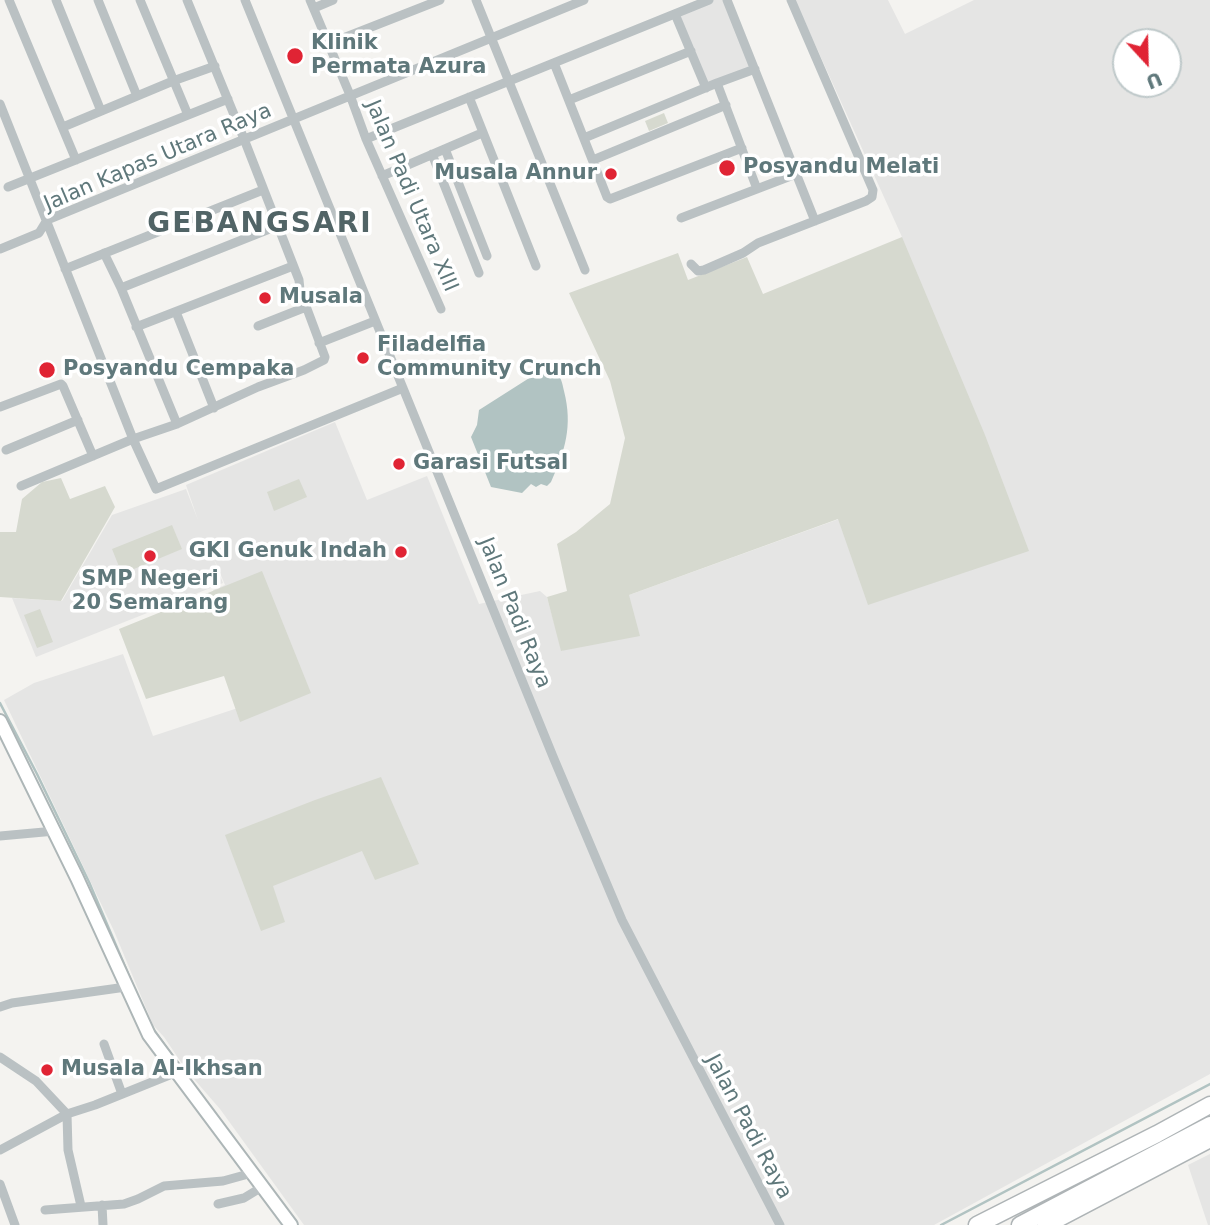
<!DOCTYPE html>
<html>
<head>
<meta charset="utf-8">
<style>
  body { margin:0 }
  #map { position:relative; width:1210px; height:1225px; overflow:hidden; background:#f4f3f0; font-family:"DejaVu Sans",sans-serif }
  canvas { display:block }
  .north { position:absolute; left:1112px; top:28px; width:70px; height:70px; box-sizing:border-box; background:#fff; border:2px solid #bfc9ca; border-radius:50%; rotate:158deg; font-size:19px; font-weight:700; line-height:28px; text-align:center; color:#5f787b }
  .north::after { content:''; display:block; margin:auto; width:24px; height:32px; background:#e02434; clip-path:polygon(50% 0,100% 100%,50% 72%,0 100%) }
</style>
</head>
<body>
<div id="map">
<canvas width="1210" height="1225"></canvas>
<div class="north">U</div>
</div>
<script>
const c = document.querySelector('canvas').getContext('2d');
c.lineJoin = 'round';
function paint(path, color) { c.fillStyle = color; c.fill(path, 'evenodd'); }
function trace(path, color, width, dash) { c.strokeStyle = color; c.lineWidth = width; c.lineCap = dash ? 'butt' : 'round'; c.setLineDash(dash || []); c.stroke(path); }
function write(font, color, halo, rows, align = 'center') {
  c.font = font + ' "DejaVu Sans",sans-serif'; c.lineWidth = 7; c.setLineDash([]); c.textBaseline = 'middle'; c.strokeStyle = halo; c.fillStyle = color; for (const [text, x, y, turn = 0] of rows) {
    c.save(); c.translate(x, y); c.rotate((+turn || 0) * Math.PI / 180); c.textAlign = isNaN(turn) ? turn : align; if (halo) c.strokeText(text, 0, 0); c.fillText(text, 0, 0); c.restore();
  }
}
paint(new Path2D(`
  M712 0H725L752 68 707 86 676 15Z
  M795 0H888L905 34 974 0H1210V1074L934 1225H304L220 1109 187 1071 164 1037 153 1025 114 931 4 700 34 683 123 654 153 736 256 702 214 595 213 590 225 585 212 554 223 583 36 657 12 598 62 601 112 515 186 489 198 520 186 485 335 422 367 500 427 476 479 604 540 591 547 597 562 651 629 595 839 519 902 237ZM1126 42H1168V84H1126Z
  M1210 1154V1225H1208L1188 1165Z`), '#e5e5e4');
paint(new Path2D(`
  M664 113 668 123 649 131 645 121Z
  M902 237 985 435 1029 551 868 605 838 519 629 595 640 636 561 651 547 597 567 591 557 544 576 532 610 504 625 438 610 381 569 293 678 253 688 280 747 257 763 294Z
  M61 478 70 499 105 486 115 507 61 601 0 597V532H16L22 499 42 482Z
  M299 479 307 497 274 511 267 492Z
  M172 525 182 549 122 574 112 549Z
  M262 571 311 693 240 722 224 676 146 699 119 629Z
  M40 609 53 642 37 648 24 615Z
  M381 777 419 864 375 880 362 851 273 886 285 922 261 931 225 835 315 800Z`), '#d6d9cf');
paint(new Path2D(`
  M545 368C550 370 556 371 559 376 562 380 563 387 564 391 573 426 565 451 551 482L547 486 541 484 536 487 531 484 522 493 491 487 471 437 477 425 479 410Z`), '#b1c3c2');
trace(new Path2D(`
  M0 703 37 774 89 882 141 1004
  M151 1026 182 1069
  M941 1225 1210 1084`), '#b1c3c2', 2.5);
const secondary = new Path2D(`
  M0 721 77 878 149 1035 291 1225`);
const highway = new Path2D(`
  M977 1225 1157 1134 1210 1105
  M1020 1225 1210 1125
  M1046 1225 1210 1139`);
trace(secondary, '#adb6b7', 16);
trace(highway, '#aeb4b6', 19);
trace(new Path2D(`
  M9 0 76 160
  M56 0 101 111
  M98 0 137 96
  M140 0 188 115
  M245 0 554 759 622 920 780 1225
  M310 0 350 95 366 139 441 309
  M476 0 585 270
  M727 0 815 221
  M314 8 333 0
  M675 14 706 88
  M328 44 440 0
  M554 63 607 197 610 199 742 148
  M717 83 757 189
  M469 97 536 266
  M569 100 691 51
  M0 104 133 439 156 489 403 388
  M63 127 173 81 215 66
  M584 138 717 83 755 69
  M366 139 709 0
  M445 149 487 256
  M432 154 479 273
  M593 160 726 105
  M382 176 482 133
  M8 187 228 99
  M681 218 796 174
  M0 249 39 233 47 220 584 0
  M104 253 121 288 177 424
  M691 264 698 271 704 270 743 253 758 243 866 201 872 197 873 190 791 0
  M65 269 263 190
  M121 288 277 226
  M176 312 214 408
  M258 326 306 307
  M136 327 293 266
  M319 343 375 321
  M0 407 61 384 63 386 93 456
  M6 450 78 420
  M21 486 133 439 177 424 258 387 304 370 324 360 325 357 300 290 299 280 244 139 187 0
  M0 836 55 831
  M0 1007 12 1003 126 987
  M104 1044 122 1094
  M0 1057 36 1081 67 1114 68 1150 81 1206
  M0 1150 67 1114 95 1105 177 1072
  M0 1184 15 1225
  M218 1204 244 1198 262 1187
  M102 1205 103 1225
  M45 1210 124 1204 138 1199 164 1186 223 1181 252 1173`), '#bac1c3', 9);
trace(secondary, '#fff', 12);
trace(highway, '#fff', 16);
for (const [x, y, r, color] of [
  [295,56,9,"#e02434"],
  [727,168,9,"#e02434"],
  [611,174,7,"#e02434"],
  [265,298,7,"#e02434"],
  [363,358,7,"#e02434"],
  [47,370,9,"#e02434"],
  [399,464,7,"#e02434"],
  [401,552,7,"#e02434"],
  [150,556,7,"#e02434"],
  [47,1070,7,"#e02434"]
]) { const dot = new Path2D(); dot.arc(x, y, r, 0, 2 * Math.PI); c.fillStyle = color; c.fill(dot); trace(dot, '#fff', 2.5); }
write('bold 21px', '#5f787b', '#fff', [
  ["Klinik",311,44],
  ["Permata Azura",311,68],
  ["Posyandu Melati",743,168],
  ["Musala Annur",597,174,"right"],
  ["Musala",279,298],
  ["Filadelfia",377,346],
  ["Community Crunch",377,370],
  ["Posyandu Cempaka",63,370],
  ["Garasi Futsal",413,464],
  ["GKI Genuk Indah",387,552,"right"],
  ["SMP Negeri",150,580,"center"],
  ["20 Semarang",150,604,"center"],
  ["Musala Al-Ikhsan",61,1070]
], 'left');
write('21px', '#5f787b', '#fff', [
  ["Jalan Kapas Utara Raya",158,158,-23],
  ["Jalan Padi Utara XIII",411,196,67],
  ["Jalan Padi Raya",514,613,68],
  ["Jalan Padi Raya",748,1127,62]
]);
c.letterSpacing = '2px';
write('bold 28px', '#516466', '#fff', [
  ["GEBANGSARI",260,225]
]);
c.letterSpacing = '0px';
</script>
</body>
</html>
